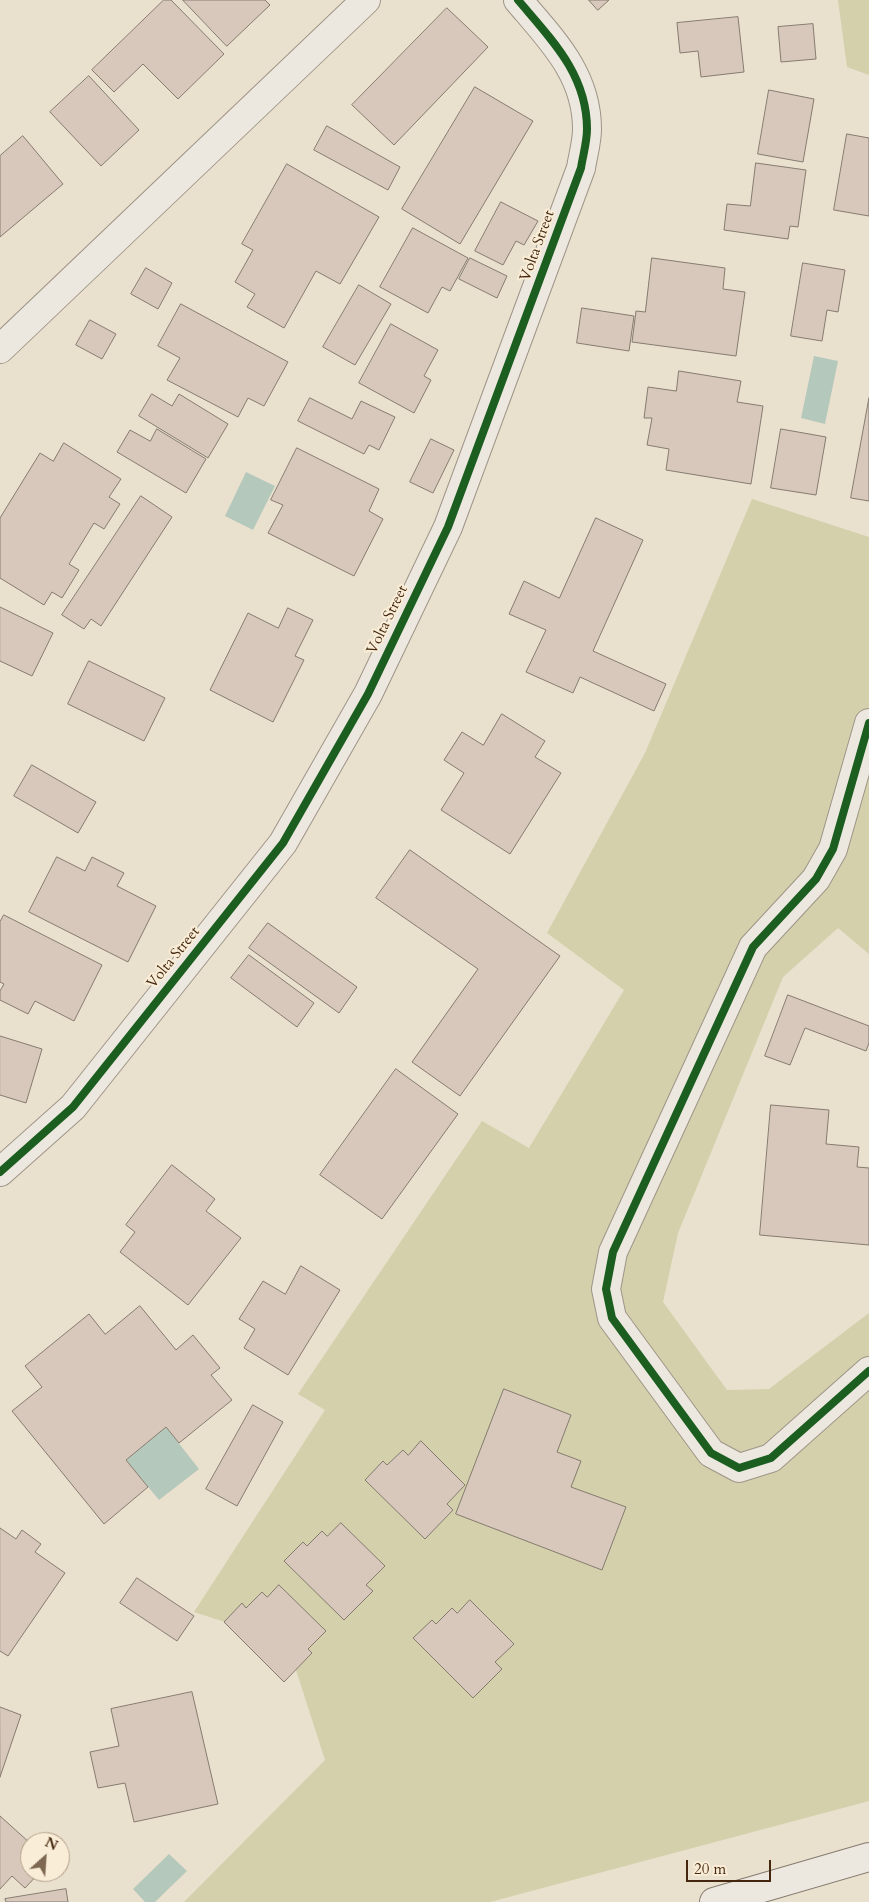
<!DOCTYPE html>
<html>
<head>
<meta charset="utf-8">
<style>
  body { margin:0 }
  #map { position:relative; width:869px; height:1902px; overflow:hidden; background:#eae0ce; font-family:Cardo,serif }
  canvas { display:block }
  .north { position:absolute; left:20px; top:1832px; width:50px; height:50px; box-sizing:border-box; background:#f9edd7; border:1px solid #b19e87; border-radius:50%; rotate:26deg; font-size:14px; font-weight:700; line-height:20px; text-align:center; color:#45270f }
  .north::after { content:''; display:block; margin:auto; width:18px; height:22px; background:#7f6852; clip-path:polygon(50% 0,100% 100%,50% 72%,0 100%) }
  .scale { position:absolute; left:686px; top:1860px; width:85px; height:22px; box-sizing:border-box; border:2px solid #45270f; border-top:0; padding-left:6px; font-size:15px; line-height:18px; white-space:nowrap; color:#45270f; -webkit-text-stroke:4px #f9edd7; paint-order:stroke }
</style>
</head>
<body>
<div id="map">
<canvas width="869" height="1902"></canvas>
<div class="north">N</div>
<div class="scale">20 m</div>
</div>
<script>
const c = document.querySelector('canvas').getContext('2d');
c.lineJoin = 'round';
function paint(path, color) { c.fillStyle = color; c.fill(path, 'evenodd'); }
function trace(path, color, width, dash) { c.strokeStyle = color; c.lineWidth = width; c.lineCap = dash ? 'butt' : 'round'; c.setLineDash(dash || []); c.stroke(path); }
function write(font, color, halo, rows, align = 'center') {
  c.font = font + ' Cardo,serif'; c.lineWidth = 4; c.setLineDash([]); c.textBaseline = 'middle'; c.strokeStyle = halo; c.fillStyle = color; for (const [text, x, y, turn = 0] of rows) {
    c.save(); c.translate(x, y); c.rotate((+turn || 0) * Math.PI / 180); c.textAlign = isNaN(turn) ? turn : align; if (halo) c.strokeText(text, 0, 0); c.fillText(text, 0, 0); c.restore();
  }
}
paint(new Path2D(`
  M838 0H869V75L847 67Z
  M752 499 869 537V954L838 928 783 977 678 1233 663 1302 727 1390 769 1389 869 1313V1801L490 1902H184L325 1760 287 1642 194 1612 325 1410 298 1394 482 1121 529 1148 624 990 547 933 645 753Z`), '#d3d0ab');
paint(new Path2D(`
  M814 356 838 361 825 424 801 418Z
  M246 472 275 486 253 530 225 516Z
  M166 1427 199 1469 159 1500 126 1460Z
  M169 1854 187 1871 155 1902H145L133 1889Z`), '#b4c8bc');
const building = new Path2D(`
  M164 0H171L224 54 178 99 143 64 114 92 92 70Z
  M183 0H265L270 5 227 46Z
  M589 0H609L598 10Z
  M447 8 488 47 394 145 352 105Z
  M738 17 744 72 701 77 698 51 680 53 677 23Z
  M813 24 816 59 781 62 778 27Z
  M89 76 139 130 101 166 50 112Z
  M475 87 533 121 460 244 402 209Z
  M769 90 814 99 803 162 758 154Z
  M327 126 400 167 388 190 314 150Z
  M847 134 869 138V216L834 210Z
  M23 136 63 184 0 237V156Z
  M756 163 806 170 798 227 790 226 788 239 724 230 727 204 750 206Z
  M287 164 379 217 340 284 316 271 284 328 247 307 255 294 235 282 253 250 242 244Z
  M501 202 538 221 524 245 516 241 503 265 475 251Z
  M413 228 468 258 450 291 442 287 428 313 380 287Z
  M470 258 507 276 497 298 459 279Z
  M652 258 725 268 723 289 745 292 736 356 632 342 636 311 645 312Z
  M803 263 845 270 838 312 827 310 822 341 791 336Z
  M146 268 172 283 158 309 131 294Z
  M359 285 391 304 355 365 323 347Z
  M181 304 288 362 264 406 248 398 238 417 167 380 180 358 158 346Z
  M582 308 634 316 629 351 577 343Z
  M90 320 116 334 102 359 76 345Z
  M391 324 438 350 424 376 431 380 414 413 359 383Z
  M679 371 741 381 737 402 763 406 751 484 666 470 669 449 647 445 652 418H644L648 387 676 391Z
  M152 394 172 406 179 394 228 424 208 458 139 416Z
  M310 398 352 419 361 401 395 417 379 450 369 445 364 454 298 421Z
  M869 398V501L851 498Z
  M157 429 206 459 186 493 117 452 130 430 150 441Z
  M781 429 826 437 816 495 771 488Z
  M431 439 454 450 433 493 410 482Z
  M64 443 121 479 109 497 120 504 104 529 94 523 69 564 79 570 62 598 52 592 44 605 0 578V518L40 453 53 461Z
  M297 448 379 489 369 511 383 519 354 576 268 533 283 505 271 500Z
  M141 496 172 517 101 626 91 619 84 629 62 615Z
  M596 518 643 540 593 651 666 684 654 711 580 677 573 693 526 672 546 630 509 614 524 581 559 598Z
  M0 607 53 633 32 676 0 661Z
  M288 608 313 620 295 656 304 660 273 722 210 690 248 613 278 628Z
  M89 661 165 698 144 741 68 704Z
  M502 714 545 741 535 757 561 773 510 854 441 810 464 773 444 760 462 732 483 745Z
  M32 765 96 802 78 833 14 796Z
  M410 850 560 956 460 1096 412 1062 478 969 376 898Z
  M57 857 85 871 92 857 124 873 117 886 156 906 128 962 29 912Z
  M4 915 102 965 74 1021 35 1001 28 1014 0 1000V991L4 984 0 982V922Z
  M268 923 357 987 339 1013 249 948Z
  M249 955 314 1003 297 1027 231 978Z
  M788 995 869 1026V1043L866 1051 805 1028 790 1065 765 1056Z
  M0 1036 42 1049 26 1103 0 1095Z
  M396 1069 458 1114 382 1219 320 1175Z
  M771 1105 829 1110 826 1144 859 1147 857 1167 869 1168V1245L760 1235Z
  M172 1165 215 1199 206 1211 241 1238 188 1305 120 1252 135 1232 126 1225Z
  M301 1266 340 1290 288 1375 244 1348 255 1329 239 1319 263 1281 285 1294Z
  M140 1306 176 1350 193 1335 220 1368 211 1375 232 1400 179 1443 166 1427 126 1460 148 1487 104 1524 12 1411 42 1387 25 1366 89 1314 105 1334Z
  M504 1389 571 1415 557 1452 581 1461 571 1487 626 1507 602 1570 456 1514Z
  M253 1405 283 1422 237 1506 206 1489Z
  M421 1441 465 1485 447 1504 453 1510 425 1539 365 1480 383 1461 387 1465 403 1450 408 1455Z
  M341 1523 385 1566 366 1585 373 1591 344 1620 284 1561 303 1542 307 1546 322 1531 327 1536Z
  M0 1528 16 1539 22 1530 41 1544 35 1552 65 1573 8 1656 0 1651Z
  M137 1578 194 1616 177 1641 120 1603Z
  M279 1585 326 1631 308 1649 312 1653 284 1682 224 1622 242 1603 246 1608 262 1592 267 1597Z
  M470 1600 514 1644 495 1662 502 1669 473 1698 413 1638 432 1620 436 1624 452 1608 457 1613Z
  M192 1692 218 1804 134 1822 125 1783 98 1788 90 1752 119 1746 111 1709Z
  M0 1707 21 1715 0 1777Z
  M0 1816 30 1843V1872H40L25 1888 12 1876 0 1889Z
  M66 1889 68 1902H6L5 1899Z`);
paint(building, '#d8c8bc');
trace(building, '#857b6f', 1);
const street = new Path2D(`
  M0 349 366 0
  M869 723 833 849 816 879 753 947 613 1252 606 1289 612 1318 711 1453 739 1468 771 1458 869 1371
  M0 1172 73 1107 283 843 368 694 448 527 581 168C583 155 587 142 587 129 587 74 551 39 518 0`);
const secondary = new Path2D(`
  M714 1902 869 1857`);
trace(street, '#9e9487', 30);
trace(secondary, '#857b6f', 30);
trace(street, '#ede8df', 28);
trace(secondary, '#ede8df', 28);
trace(new Path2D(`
  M869 723 833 849 816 879 753 947 613 1252 606 1289 612 1318 711 1453 739 1468 771 1458 869 1371
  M0 1172 73 1107 283 843 368 694 448 527 581 168C583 155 587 142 587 129 587 74 551 39 518 0`), '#1b5e20', 8);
write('15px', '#45270f', '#f9edd7', [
  ["Volta Street",538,246,-70],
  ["Volta Street",388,620,-64],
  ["Volta Street",174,958,-51]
]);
</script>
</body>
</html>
